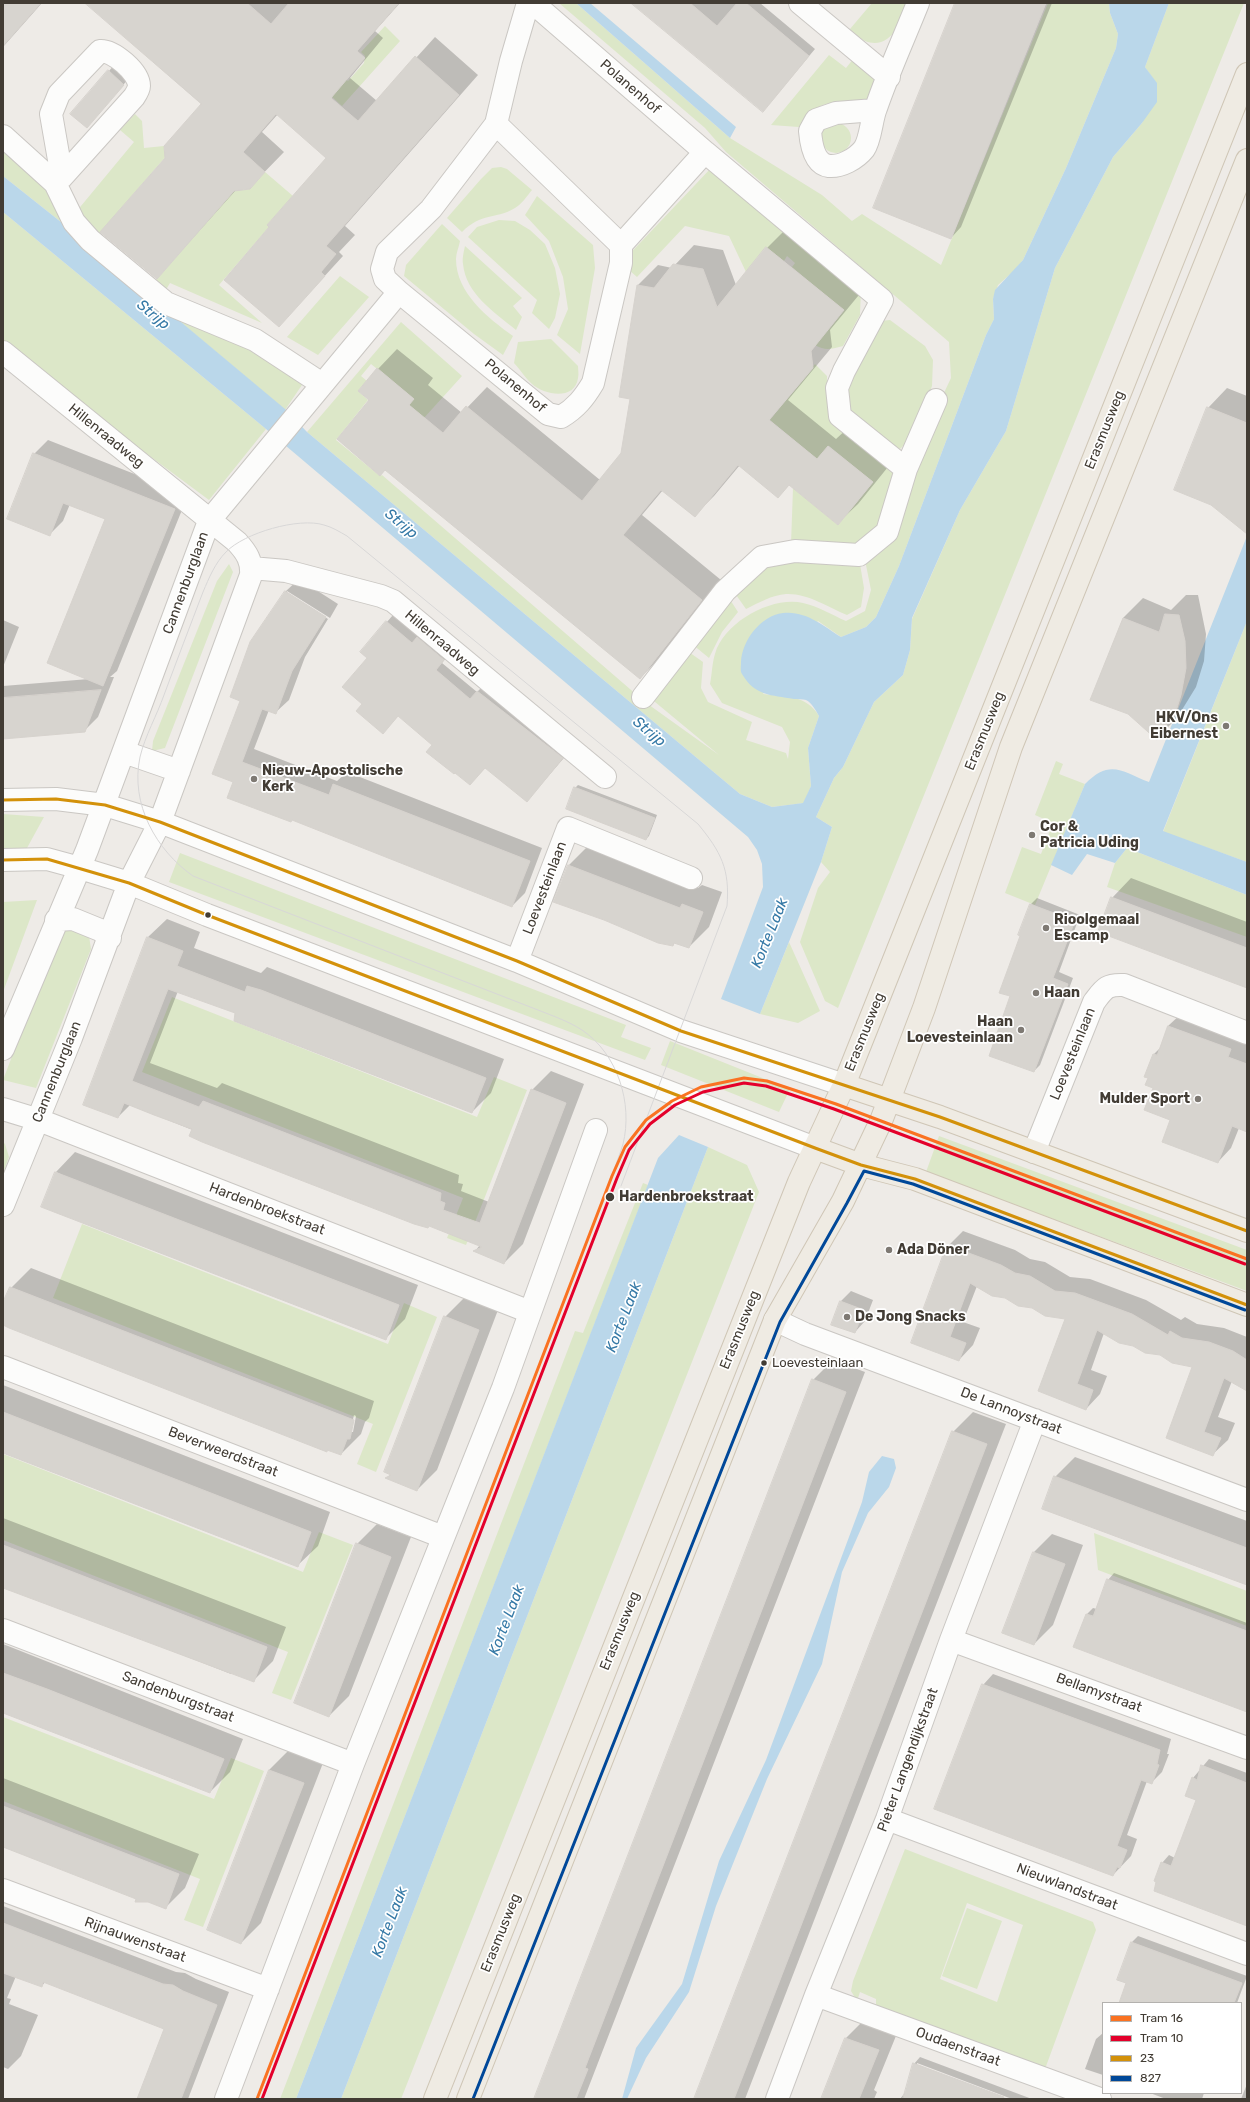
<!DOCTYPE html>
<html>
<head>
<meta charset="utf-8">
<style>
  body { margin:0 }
  #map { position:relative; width:1250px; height:2102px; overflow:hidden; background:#eeebe7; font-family:Rubik,sans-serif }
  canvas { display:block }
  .frame { position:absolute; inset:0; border:4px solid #423c34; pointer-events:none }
  .legend { position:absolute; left:1102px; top:2002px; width:140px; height:92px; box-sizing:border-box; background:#fff; border:1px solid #b3b1ae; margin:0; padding:5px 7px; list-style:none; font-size:12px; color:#423c34 }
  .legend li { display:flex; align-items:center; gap:8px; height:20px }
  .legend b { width:20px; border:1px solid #b3b1ae }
</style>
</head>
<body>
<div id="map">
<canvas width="1250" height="2102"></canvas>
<div class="frame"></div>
<ul class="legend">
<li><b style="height:5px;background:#fa7222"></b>Tram 16</li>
<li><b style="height:5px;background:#e4002b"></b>Tram 10</li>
<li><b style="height:5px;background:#d3910a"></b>23</li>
<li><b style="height:5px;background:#004899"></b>827</li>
</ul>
</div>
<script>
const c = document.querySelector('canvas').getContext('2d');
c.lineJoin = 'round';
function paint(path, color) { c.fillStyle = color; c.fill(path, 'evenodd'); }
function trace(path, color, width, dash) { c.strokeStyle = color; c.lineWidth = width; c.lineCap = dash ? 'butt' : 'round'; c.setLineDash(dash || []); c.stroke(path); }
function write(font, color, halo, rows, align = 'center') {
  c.font = font + ' Rubik,sans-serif'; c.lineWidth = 3.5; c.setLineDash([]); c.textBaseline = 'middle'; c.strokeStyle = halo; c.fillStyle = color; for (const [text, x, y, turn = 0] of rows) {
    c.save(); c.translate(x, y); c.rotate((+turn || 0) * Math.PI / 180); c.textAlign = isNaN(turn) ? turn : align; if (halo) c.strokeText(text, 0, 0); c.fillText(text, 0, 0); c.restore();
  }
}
paint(new Path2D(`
  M559 3H576L730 138 822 195 852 221 862 214 941 265 1048 3H1109L1110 13 1118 34 1116 48 1066 168 1023 260 1015 270 998 285 993 299 994 319 986 335 899 566 876 617 866 627 841 637 818 621 763 694C786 697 807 695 819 716L808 748 811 786 804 803 772 807 740 794 307 432 401 322 462 376 424 418 409 405 413 398 371 364 361 376 367 381 358 391 368 400 336 440 380 476 382 475 645 702 719 755 649 697 686 650 703 662 701 688 708 702 752 722 746 740 786 753 788 759 790 742 782 727 722 703 710 684C712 675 712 663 715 654 724 622 772 596 803 603 818 606 832 615 846 621L865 611 871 590 865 560 951 378 949 342 726 152 705 128Z
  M872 3H911C902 21 890 51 865 41 859 38 854 33 850 29Z
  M1169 3H1244L838 1008 825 1001 800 942 818 888 830 872 821 862 832 827 816 817 834 778 843 767 874 702 903 675 910 650 912 619 960 510 1006 431 1055 268 1113 157 1142 123 1156 83 1145 67Z
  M385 26 400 41 342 106 309 76 325 63 348 81 364 63 365 56 361 52Z
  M829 55 846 68 854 58 875 79V89L867 100C838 102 816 98 799 127L771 125Z
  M135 114 142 121 144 148 164 146V151L168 154 100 233 155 281 239 185 244 190 249 189 265 172 293 196 267 225 269 227 219 285 262 323 170 283 164 293 76 212 134 142 120 130Z
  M821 138a15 15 0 1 1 30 0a15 15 0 1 1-30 0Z
  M3 142 167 309 253 345 304 382 285 410 71 230 3 176Z
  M501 167 507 169 532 190C527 196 521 205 515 208 495 220 482 212 462 232L447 218 481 179 492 168Z
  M712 167 861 289 860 315 843 346C833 349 824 351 815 345L843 310 792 267 795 263 787 256 784 261 766 247 746 272 729 236 685 226 637 277 621 263Z
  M537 196 593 245 595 268 580 354 557 335 568 309 563 277 549 241 525 215Z
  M3 212 266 429 209 500 27 365 3 345Z
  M499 220 515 221 530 230 545 244 555 268 560 294 555 318 549 329 532 313 537 300 468 237 477 227Z
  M442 224 460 241C459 247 456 253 456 259 456 293 488 318 513 336L503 355 474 334 404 276 406 265Z
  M465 246 522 298 513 306 522 317 516 330C494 312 466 294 463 264 462 258 464 251 465 246Z
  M340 276 369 297 318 355 287 337Z
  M890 320 925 346 933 360 932 386 910 439 900 449 844 413 842 392 881 321Z
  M551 339 578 366C578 370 579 374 578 378 575 401 544 395 532 384 525 378 520 369 514 363L518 342Z
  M815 364 827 376V406L833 416 900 470 886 526 859 549 791 544 793 488 838 525 873 482 829 446 817 459 770 420Z
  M776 561 860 564 864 588 861 607 847 615C828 607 807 593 786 594 772 595 758 603 746 609L734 592 757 568Z
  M229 564 233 572 165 748 152 751 153 741 217 581Z
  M729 598 738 612 722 632 709 658 692 644Z
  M1247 621V862L1163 832Z
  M1056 761 1063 764 1059 774 1085 784 1035 905 1005 893 1022 847 1041 854 1053 823 1035 815Z
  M3 814 44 817 27 848H3Z
  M1127 848 1247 895V937L1107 887 1115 863Z
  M180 853 626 1025 621 1037 651 1048 645 1060 169 882Z
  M37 900 3 992V902Z
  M78 927 89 936 91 949 36 1088 3 1080 57 938 65 929Z
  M789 942 820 1011 798 1023 760 1014Z
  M172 997 477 1117 494 1077 527 1090 466 1245 447 1238 463 1198 142 1072Z
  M670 1041 790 1089 779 1112 661 1065Z
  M939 1136 1247 1250V1291L926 1172Z
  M3 1142 5 1144 9 1157 3 1173Z
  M708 1147 747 1165 759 1192 401 2099H341Z
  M643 1183 648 1185 296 2099H280L575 1331 583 1333Z
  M82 1224 388 1344 404 1303 437 1317 376 1472 357 1464 373 1424 53 1298Z
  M3 1454 303 1572 319 1532 353 1545 291 1700 272 1693 288 1652 3 1540Z
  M1094 1533 1247 1591V1626L1098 1570Z
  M3 1717 214 1799 231 1758 264 1771 203 1927 184 1920 200 1879 3 1801Z
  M905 1849 1093 1922 1096 1930 1045 2069 876 2008V1999L860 1992 857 2001 851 1991 853 1981ZM967 1903 1023 1925 997 2002 940 1979Z
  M967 1908 1002 1921 977 1989 942 1976Z`), '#dce7c8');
paint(new Path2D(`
  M576 3H590L736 127 730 138Z
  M1109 3H1169L1145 67 1157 83V102L1142 123 1113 157 1055 268 1006 431 960 510 912 618 910 650 903 675 874 702 843 767 834 778 816 817 832 827 821 862 760 1014 721 999 763 887 762 864 757 850 748 837 266 429 3 212V176L71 230 285 409 307 432 740 794 772 807 803 803 811 786 808 748 819 716C816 711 812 703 806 700 803 699 797 699 794 699 771 695 755 696 742 674 740 671 741 667 741 662 742 641 760 616 783 613 805 610 824 626 841 637L866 627 876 617 899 566 986 335 994 319 993 299 995 290 1023 260 1066 168 1116 48 1118 34 1110 13Z
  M1247 536V621L1163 831 1247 862V895L1127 848 1115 863 1087 854 1072 875 1051 865 1085 784C1110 758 1123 772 1149 782Z
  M679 1135 708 1147 341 2099H296L658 1158Z
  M882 1456 894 1459 896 1468 889 1487 868 1513 842 1572 822 1664 767 1779 716 1906 689 1992 646 2058 627 2099H622L636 2048 682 1984 719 1861 766 1760 862 1502 869 1472Z`), '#bad7ea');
paint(new Path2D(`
  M3 3H42L3 47Z
  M100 3H400L375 31 383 38 350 78 377 101 435 37 478 75 345 226 355 235 339 252 343 256 279 326 328 158 278 114 262 132 284 152 249 188 236 190 157 278 166 158 202 104Z
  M632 3H760L815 49 769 104Z
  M956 3H1052L961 227 951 238Z
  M115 64 130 77 93 120 109 71Z
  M787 228 863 290 830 330 832 347 788 400 836 439 849 427 892 462 858 504 838 523 790 484 778 497 740 465 714 496 694 516 663 490 642 515 721 580 660 658 640 678 386 469 380 475 370 399 378 369 397 349 433 378 428 385 462 413 487 387 600 480 622 454 631 398 620 396 638 285 658 265 672 268 694 245 723 250 736 285 767 248Z
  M1227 388 1247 396V523L1208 408Z
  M48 440 188 495 117 671 110 677H114L98 717 84 731 3 738V686L89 679 106 519 70 504 63 521 49 535 34 454Z
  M299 579 338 604 330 618 287 591V593L328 619 305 657 289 700 276 712 269 710 254 749 337 781 347 772 542 848 525 893 512 906 234 782 242 701 251 643 286 591Z
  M1186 595H1198L1206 634 1204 661 1196 687 1177 718 1157 738 1128 713 1091 699 1123 618 1143 598 1171 610Z
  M393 615 450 653 442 663 477 692 484 685 569 752 527 801 486 767 470 784 433 745 399 715 383 733 363 704 368 658 361 652Z
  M3 620 19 627 3 667Z
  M578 785 657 815 649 836 646 839 575 788Z
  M588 846 698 888 702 885 722 892 709 927 689 947 675 942 673 945 620 925 568 866Z
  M1131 878 1247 922V986L1112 898Z
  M1037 898 1080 915 1059 972 1073 978 1040 1065 1034 1071 1011 996 1022 935 1030 905Z
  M167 919 200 932 194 948 261 973 267 967 280 972 504 1059 491 1093 472 1112 236 1013 178 991 150 1063 217 1088 222 1083 459 1175 458 1183 463 1184 461 1191 489 1202 532 1090 551 1071 584 1084 523 1244 504 1263 475 1251 480 1245 130 1105 118 1117 84 1104 148 937Z
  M1182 1013 1244 1036 1241 1043 1247 1045V1131L1239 1128 1231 1148 1218 1162 1171 1119 1154 1088V1054L1160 1048 1168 1026Z
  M75 1152 418 1285 405 1319 385 1339 56 1172Z
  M963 1231 1015 1250 1030 1259 1045 1262 1070 1277 1090 1279 1146 1300 1181 1320 1185 1317 1197 1324 1224 1328 1247 1337V1390L1232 1381 1218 1417 1235 1423 1228 1440 1213 1454 1167 1438 1194 1366 1104 1333 1091 1370 1107 1376 1100 1394 1086 1409 1040 1390 1066 1318 977 1286 963 1322 980 1328 973 1345 959 1360 912 1343 948 1246Z
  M31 1268 374 1401 369 1418 365 1422 361 1434 341 1454 328 1449 327 1451 3 1324V1308L11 1288ZM354 1415 356 1416 353 1432H350Z
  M851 1291 873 1300 865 1321 855 1332 841 1301Z
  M465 1297 498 1310 437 1470 417 1490 387 1478 391 1474 445 1317Z
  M833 1360 865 1372 584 2099H535L813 1380Z
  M3 1385 330 1512 318 1546 298 1565 3 1452Z
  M973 1412 1006 1424 745 2099H695L953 1432Z
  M1075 1457 1247 1521V1584L1055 1477Z
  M3 1518 286 1627 273 1661 253 1681 232 1672 231 1674 3 1585Z
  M377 1524 411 1537 349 1696 329 1716 357 1544Z
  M1052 1534 1083 1545 1053 1625 1034 1644 1003 1632 1034 1552Z
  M1114 1573 1247 1623V1711L1075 1647 1087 1614 1093 1608 1097 1609 1108 1580Z
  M3 1644 243 1739 230 1772 210 1792 3 1712Z
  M993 1674 1171 1739 1167 1754H1169L1162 1772 1152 1782 1147 1781 1127 1835 1137 1839 1131 1856 1113 1875 983 1685Z
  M289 1750 323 1763 261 1923 241 1943 269 1770Z
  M1209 1759 1247 1773V1925L1162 1863 1169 1855 1175 1858 1197 1800 1193 1778Z
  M3 1778 199 1854 185 1888 165 1908 3 1847Z
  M3 1906 176 1972 185 1973 196 1979 229 1992 188 2099H138L165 2028 45 1982 42 1986 16 1976 7 1998 11 1999 9 2004 38 2015 21 2056 8 2069 3 2067Z
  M1138 1936 1247 1976 1237 2003H1120L1127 1983 1118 1979 1132 1942Z
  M866 2018 898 2031 874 2090 877 2092 874 2099H822L846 2038Z
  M1103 2033V2075L1085 2069 1096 2039Z
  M920 2057 1032 2099H1012L917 2063V2065L1007 2099H900L907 2090 914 2064Z
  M1247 2084V2099H1241Z
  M1150 2093H1204L1202 2099H1166Z`), '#0003');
const building = new Path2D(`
  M3 3H41L3 46Z
  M85 3H247L271 24 289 3H399L357 51 365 58 331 98 358 121 415 56 459 95 326 246 336 254 321 272 325 276 279 327 224 280 269 227 267 225 326 158 276 114 243 152 265 172 250 189 234 191 157 279 100 232 165 158 164 146 201 104Z
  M631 3H690L717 26 737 3H746L809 56 763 112Z
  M955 3H1046L951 239 873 208Z
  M108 70 124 85 87 128 70 114Z
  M766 247 844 310 811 351 813 368 769 420 817 459 828 446 873 482 838 525 789 485 778 498 738 465 695 517 661 490 623 535 702 600 640 679 385 470 380 476 337 439 369 400 358 391 377 368 414 399 409 405 443 433 466 406 582 501 621 453 630 399 619 397 637 285 654 288 673 264 703 269 717 307Z
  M1207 407 1247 423V534L1211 505 1174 490Z
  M33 453 175 509 103 686 47 663 105 519 63 503 50 536 7 519Z
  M285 591 326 617 292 671 276 714 262 709 242 762 329 795 333 784 530 861 512 907 292 820 291 822 227 798 233 782 212 774 240 701 230 697 250 642Z
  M1165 614 1179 615 1185 641 1186 668 1181 695 1177 708 1157 740 1128 714 1090 700 1123 618 1159 632Z
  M386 621 412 643 417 637 444 660 436 670 470 699 477 691 563 758 527 802 485 768 470 785 455 773 454 774 426 752 432 745 398 716 383 734 356 711 362 704 342 687 367 658 360 652Z
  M101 690 85 732 3 739V698Z
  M574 787 655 818 646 840 566 809Z
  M568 865 680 908 682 904 703 912 689 948 674 943 673 946 658 943 604 920 553 902Z
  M1111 897 1247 948V988L1098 932Z
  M1030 904 1075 921 1053 978 1068 984 1034 1072 989 1056 1010 996 999 993 1020 936 1018 935Z
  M147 937 183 951 177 966 245 992 247 986 261 990 486 1078 472 1113 234 1021 235 1013 168 989 132 1081 199 1107 203 1101 441 1193 440 1201 445 1203 443 1210 480 1223 531 1089 566 1103 504 1264 473 1251 482 1247 429 1226 428 1228 414 1224 202 1142 189 1136 192 1129 154 1115 124 1103 118 1118 83 1105Z
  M1168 1026 1231 1049 1228 1057 1247 1064V1132L1232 1126 1218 1163 1162 1142 1170 1120 1144 1110 1153 1088 1145 1085 1148 1078 1144 1077 1153 1054 1157 1055Z
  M55 1172 399 1305 386 1340 41 1207Z
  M947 1245 1001 1265 1015 1273 1030 1276 1055 1291 1075 1293 1132 1314 1168 1335 1170 1331 1182 1338 1209 1342 1233 1351 1247 1360V1391L1224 1378 1204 1432 1221 1438 1213 1456 1166 1438 1192 1367 1172 1363 1160 1355 1145 1353 1133 1346 1119 1343 1097 1330 1077 1384 1093 1390 1086 1410 1038 1391 1065 1319 1045 1316 1032 1308 1018 1306 1005 1298 992 1296 970 1283 950 1337 966 1343 959 1361 911 1343Z
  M10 1287 354 1420 350 1439H347L341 1455 327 1450V1452L9 1328 3 1325V1302Z
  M840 1301 864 1310 855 1333 831 1325Z
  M444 1316 479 1330 417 1491 385 1478 391 1475 384 1472Z
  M812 1379 846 1392 585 2068 588 2069 576 2099H534Z
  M3 1412 311 1532 298 1567 3 1453Z
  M952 1431 987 1444 831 1848 734 2099H694Z
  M1054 1476 1247 1548V1585L1042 1509Z
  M356 1543 391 1557 329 1717 294 1703Z
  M3 1545 267 1647 254 1682 3 1588Z
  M1033 1552 1065 1564 1034 1645 1002 1633Z
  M1107 1579 1247 1631V1712L1073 1647 1086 1614 1093 1616Z
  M3 1673 47 1689 224 1759 210 1793 3 1713Z
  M982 1684 1160 1750 1157 1764 1159 1765 1152 1784 1141 1780 1117 1846 1127 1850 1120 1868 1117 1867 1113 1876 934 1809Z
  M1201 1765 1247 1783V1926L1154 1891 1156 1882 1154 1881 1161 1862 1171 1866 1196 1800 1185 1796 1192 1777 1197 1780Z
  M269 1770 304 1783 241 1944 207 1930Z
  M3 1806 179 1874 166 1909 148 1902H135L136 1899 3 1847Z
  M3 1923 163 1984 173 1985 183 1991 217 2005 181 2099H137L164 2029 43 1982 42 1987 3 1973Z
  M1131 1942 1242 1983 1234 2003H1119L1126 1983 1117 1980Z
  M845 2038 879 2050 859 2099H821Z
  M913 2063 1004 2097 1003 2099H903Z`);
paint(building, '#d7d4cf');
trace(building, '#d6d2cd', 1);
const minor = new Path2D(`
  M528 3 511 61 496 124 431 209 387 252 382 269 385 279 399 292 548 414 561 417C576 408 584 398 593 383L621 263V245L705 152 533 3
  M800 3 889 77
  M875 110 836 113 816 120 810 131C811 143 814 164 829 166 841 167 856 159 864 149 871 139 871 120 876 108 888 73 904 38 918 3
  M496 124 621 245
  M3 136 55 183 74 222 90 240 166 303 255 340 322 384
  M55 183 62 177 134 97C136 94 139 89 139 86 139 72 113 50 100 51L59 94 51 114 62 177
  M3 352 237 542C247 553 252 561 251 575L160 822 129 883 71 1038 3 1205
  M906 469 936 400
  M251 568 286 571 381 596 393 601 605 777
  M643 697 725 591 762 557 795 551 859 555 887 532 906 469 840 416 837 388 844 371 882 300 705 152
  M124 752 179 771
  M3 800 56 799 105 805 160 822 517 961 681 1031 844 1085
  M3 860 47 859 80 868 129 883 207 915 815 1148
  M56 920 73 919 100 930 110 938
  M517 961 568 828 691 878
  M3 1049 87 850 209 521 399 292
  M3 1109 39 1120 530 1312
  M1034 1152 1094 1002C1104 989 1106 984 1124 985L1247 1033
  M775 1320 805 1334 1247 1500
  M3 1367 443 1537
  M3 1630 353 1764
  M951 1640 1247 1748
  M887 1819 1247 1954
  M3 1890 268 1989
  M816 1995 1100 2099
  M226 2099 353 1764 503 1388 596 1130
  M777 2099 816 1995 887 1819 951 1640 1035 1420`);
const major = new Path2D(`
  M844 1085 940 1117 1247 1231
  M815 1148 861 1165 915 1179 1247 1305
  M435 2099 799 1182 844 1085 1247 74
  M468 2099 775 1320 843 1201 881 1121 924 1008 1011 747 1247 160`);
trace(minor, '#cac7c3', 24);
trace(major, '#cfc6b6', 24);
trace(minor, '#fcfcfb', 22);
trace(major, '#efebe3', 22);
trace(new Path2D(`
  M612 1176C615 1165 620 1155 623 1144 633 1104 618 1054 582 1030 568 1021 553 1016 538 1010L193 876C156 850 130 804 140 757 145 736 157 715 164 695 177 660 190 626 203 592 209 578 215 563 226 552 244 533 299 517 324 525 332 527 340 532 347 536L698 824C721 852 730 869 727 906L621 1186`), '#d8d7d7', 1);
trace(new Path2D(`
  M3 800 56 799 105 805 160 822 517 961 681 1031 940 1117 1247 1231
  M3 860 47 859 129 883 207 915 815 1148 861 1165 915 1179 1247 1305`), '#d3910a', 3);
trace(new Path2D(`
  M473 2099 780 1322 847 1203 864 1171 913 1184 1245 1310`), '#004899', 3);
trace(new Path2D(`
  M257 2099 612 1176 625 1147 646 1120 672 1101 701 1087 744 1078 767 1081 836 1104 1247 1259`), '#fa7222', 3);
trace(new Path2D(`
  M262 2099 617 1178 629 1150 650 1124 675 1105 703 1092 744 1083 766 1086 834 1109 1245 1264`), '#e4002b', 3);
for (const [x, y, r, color] of [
  [1226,726,4,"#7e7973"],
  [254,779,4,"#7e7973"],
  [1032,835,4,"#7e7973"],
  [208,915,3.5,"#423c34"],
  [1046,928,4,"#7e7973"],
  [1036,993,4,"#7e7973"],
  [1021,1030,4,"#7e7973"],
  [1198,1099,4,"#7e7973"],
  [610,1197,5,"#423c34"],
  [889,1250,4,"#7e7973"],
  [847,1317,4,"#7e7973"],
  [764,1363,3.5,"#423c34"]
]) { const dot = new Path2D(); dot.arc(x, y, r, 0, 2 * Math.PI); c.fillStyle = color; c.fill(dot); trace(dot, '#fff', 1.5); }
write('13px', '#423c34', '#fff', [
  ["Loevesteinlaan",772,1363]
], 'left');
write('14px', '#423c34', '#fff', [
  ["Polanenhof",630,87,41],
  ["Polanenhof",515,386,40],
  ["Erasmusweg",1105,430,-68],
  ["Hillenraadweg",106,436,39],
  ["Cannenburglaan",186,583,-70],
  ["Hillenraadweg",442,643,40],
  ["Erasmusweg",985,731,-68],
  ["Loevesteinlaan",545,888,-69],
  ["Erasmusweg",865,1032,-68],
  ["Loevesteinlaan",1073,1054,-68],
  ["Cannenburglaan",57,1072,-68],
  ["Hardenbroekstraat",267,1209,21],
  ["Erasmusweg",740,1330,-68],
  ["De Lannoystraat",1011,1411,21],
  ["Beverweerdstraat",223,1452,21],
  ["Erasmusweg",620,1631,-68],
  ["Bellamystraat",1099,1693,20],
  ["Sandenburgstraat",178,1697,21],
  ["Pieter Langendijkstraat",908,1760,-70],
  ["Nieuwlandstraat",1067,1887,21],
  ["Erasmusweg",501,1933,-68],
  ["Rijnauwenstraat",135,1940,20],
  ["Oudaenstraat",958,2047,20]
]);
write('bold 14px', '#423c34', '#fff', [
  ["HKV/Ons",1218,718,"right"],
  ["Eibernest",1218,734,"right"],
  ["Nieuw-Apostolische",262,771],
  ["Kerk",262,787],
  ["Cor &",1040,827],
  ["Patricia Uding",1040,843],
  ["Rioolgemaal",1054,920],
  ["Escamp",1054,936],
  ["Haan",1044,993],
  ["Haan",1013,1022,"right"],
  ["Loevesteinlaan",1013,1038,"right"],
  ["Mulder Sport",1190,1099,"right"],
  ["Ada Döner",897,1250],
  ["De Jong Snacks",855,1317]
], 'left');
write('bold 14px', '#423c34', '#fff', [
  ["Hardenbroekstraat",619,1197]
], 'left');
write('italic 15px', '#3579a6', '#fff', [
  ["Strijp",153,315,40],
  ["Strijp",401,524,40],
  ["Strijp",649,732,40],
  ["Korte Laak",770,933,-68],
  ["Korte Laak",624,1317,-69],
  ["Korte Laak",507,1620,-69],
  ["Korte Laak",390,1922,-69]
]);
</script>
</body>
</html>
